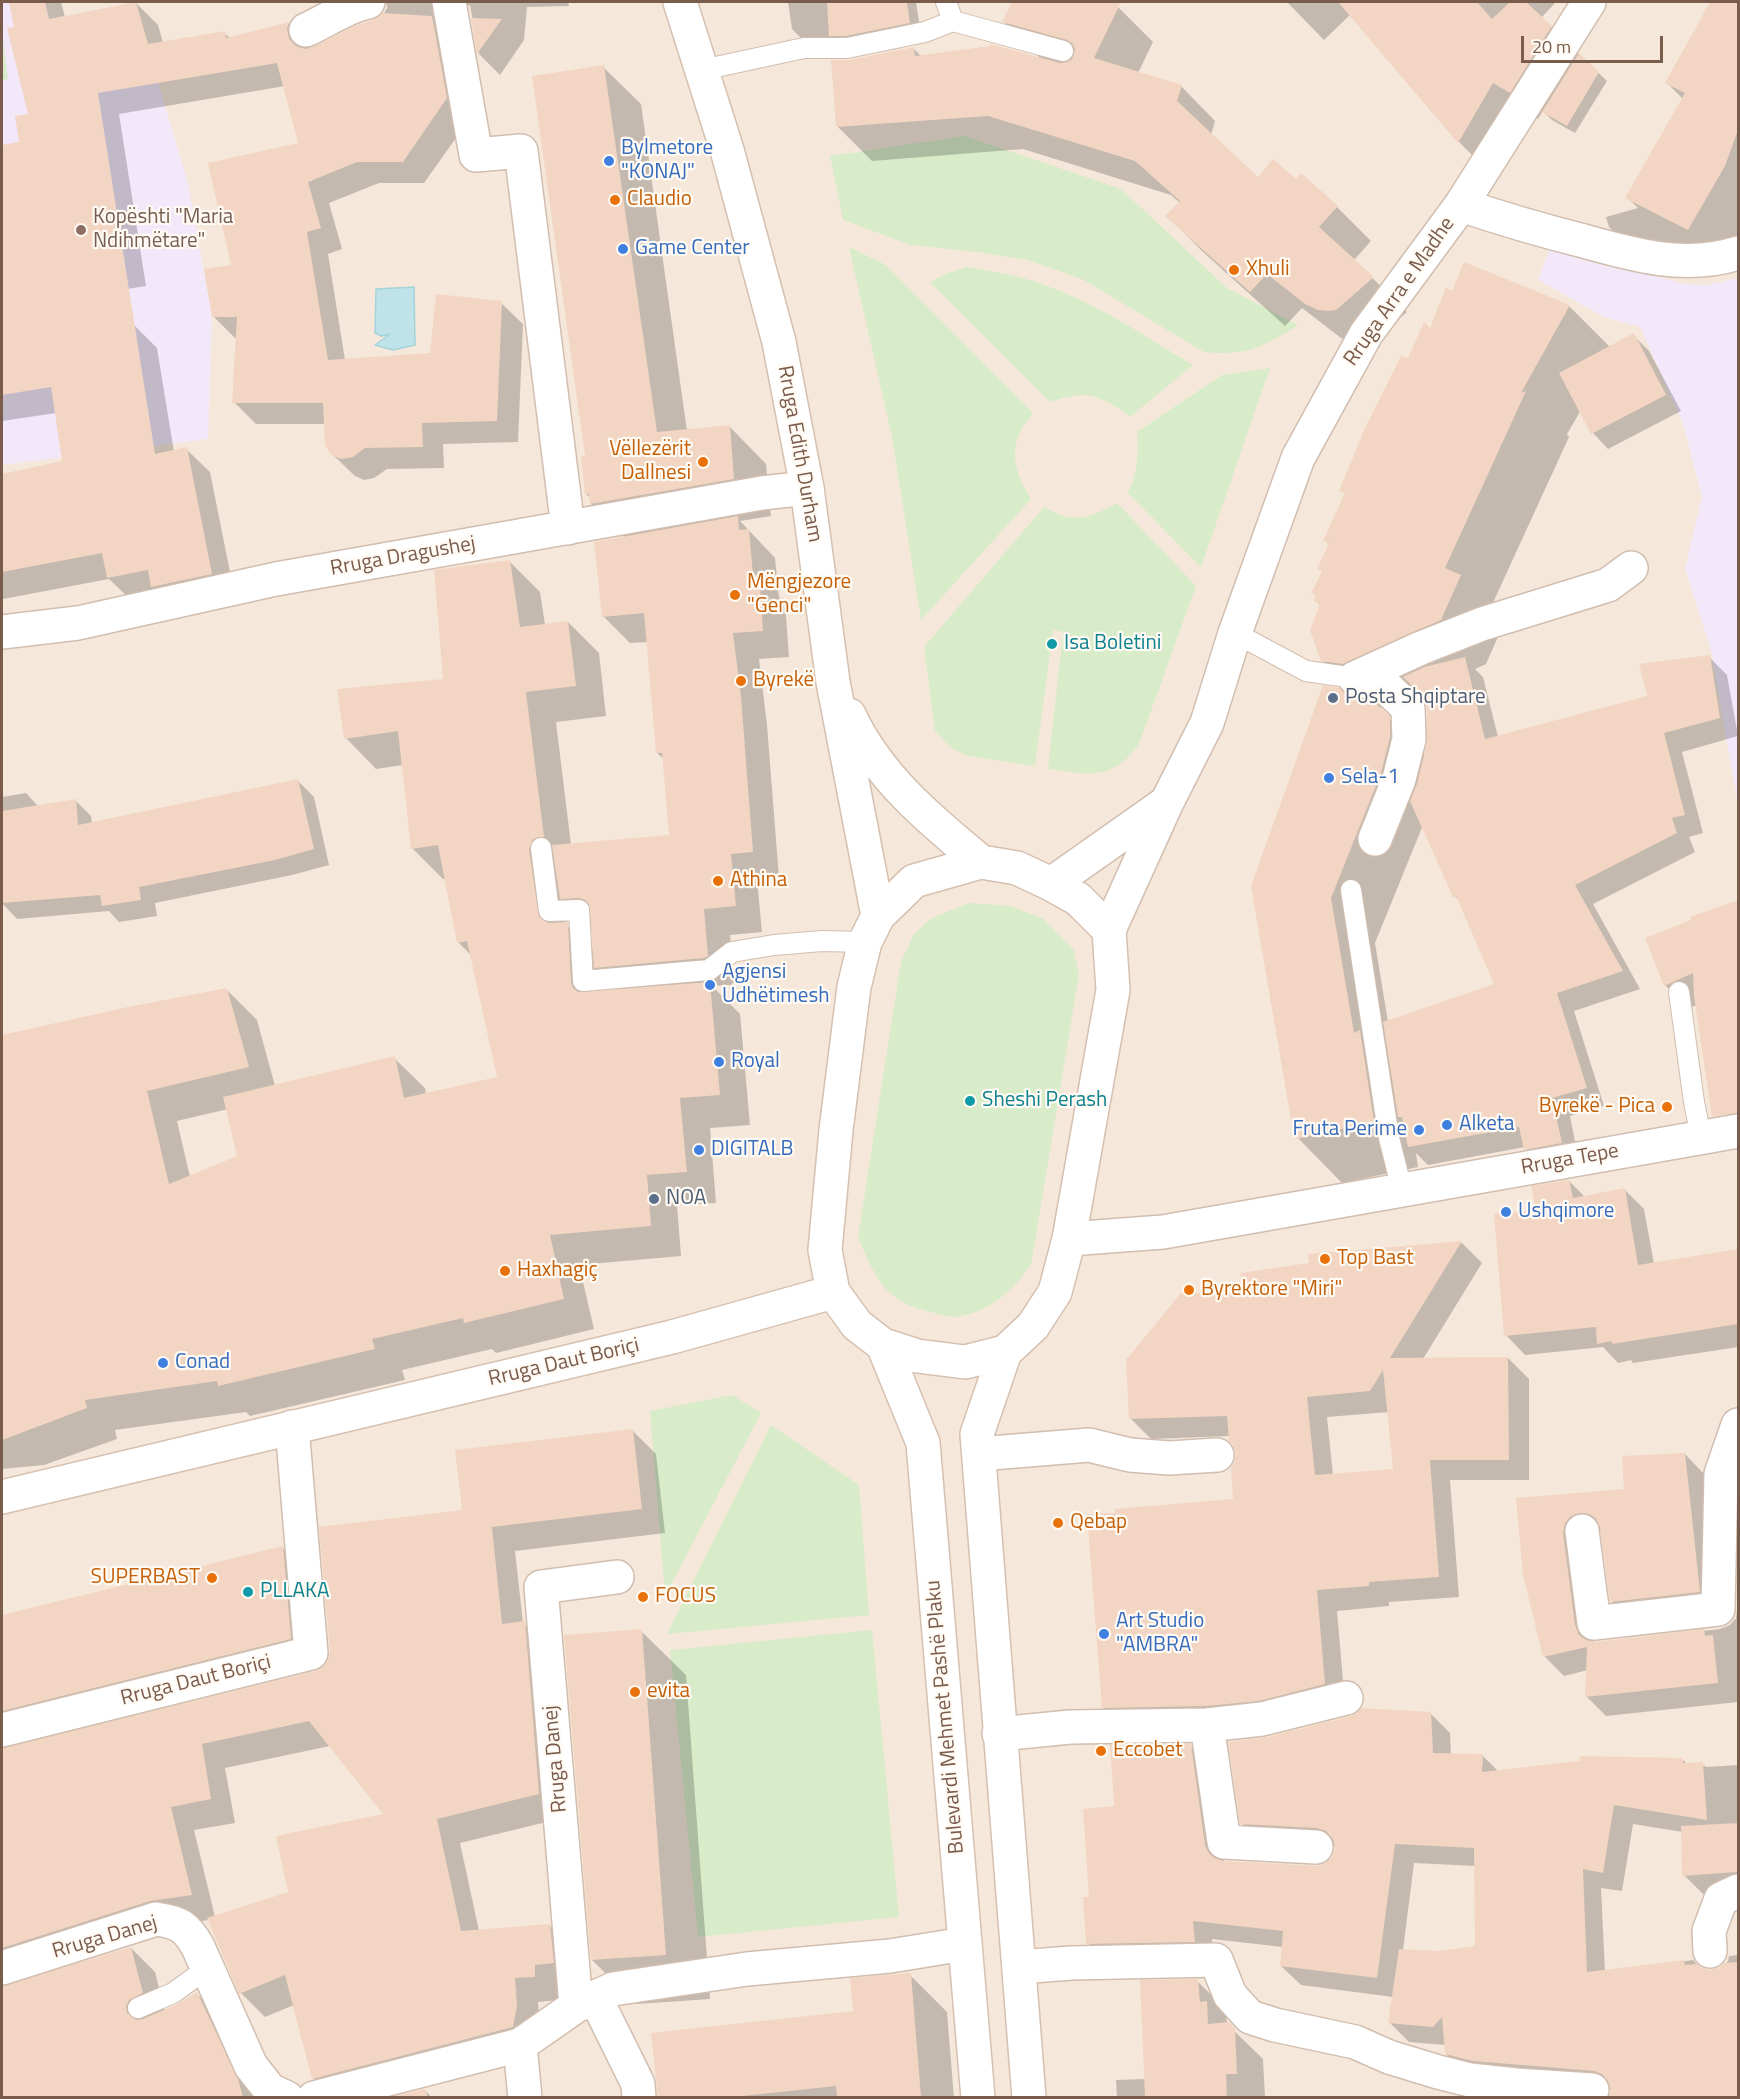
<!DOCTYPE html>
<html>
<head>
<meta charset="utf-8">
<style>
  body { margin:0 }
  #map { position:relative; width:1740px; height:2099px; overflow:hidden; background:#fdf6ec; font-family:"Titillium Web",sans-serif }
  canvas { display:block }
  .frame { position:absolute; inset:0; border:3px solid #7a5c4d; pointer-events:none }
  .scale { position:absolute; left:1521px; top:36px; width:142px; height:27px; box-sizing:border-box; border:3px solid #7a5c4d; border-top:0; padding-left:8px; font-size:18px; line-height:21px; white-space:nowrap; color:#7a5c4d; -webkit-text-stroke:4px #fffaf3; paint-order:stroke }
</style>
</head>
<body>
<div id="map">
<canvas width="1740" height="2099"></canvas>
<div class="frame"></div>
<div class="scale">20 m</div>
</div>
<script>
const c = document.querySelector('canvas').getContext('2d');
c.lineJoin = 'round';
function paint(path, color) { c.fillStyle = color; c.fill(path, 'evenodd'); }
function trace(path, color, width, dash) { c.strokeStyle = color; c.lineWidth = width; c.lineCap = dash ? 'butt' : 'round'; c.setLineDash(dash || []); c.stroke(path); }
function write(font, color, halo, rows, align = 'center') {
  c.font = font + ' "Titillium Web",sans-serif'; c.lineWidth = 4.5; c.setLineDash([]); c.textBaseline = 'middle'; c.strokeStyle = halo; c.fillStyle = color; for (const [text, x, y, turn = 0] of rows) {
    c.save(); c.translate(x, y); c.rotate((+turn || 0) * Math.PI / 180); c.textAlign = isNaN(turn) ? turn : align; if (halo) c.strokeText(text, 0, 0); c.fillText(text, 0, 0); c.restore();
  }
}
paint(new Path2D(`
  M2 2H1738V2097H2Z`), '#f5e8da');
paint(new Path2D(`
  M2 2H45L50 19 136 2 152 62 188 184 204 272 212 317 208 439 2 465Z
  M1550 248 1684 284 1707 285 1738 278V806L1711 650 1685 569 1702 497 1683 424 1640 327 1604 317 1538 280Z`), '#f3e8fa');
paint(new Path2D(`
  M2 34 8 79 2 80Z
  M965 136 1121 189 1227 288 1298 325C1261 348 1247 356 1204 352L1082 279 1027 260 977 252 911 245 843 220 830 156Z
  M849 247 886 265 1033 413C1029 419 1023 425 1020 432 1009 457 1018 478 1031 499L921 620 892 437Z
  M967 267C991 271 1016 275 1039 283 1095 302 1143 335 1193 365L1130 417C1101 395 1085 389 1050 402L930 282 948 273Z
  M1270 368 1201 567 1128 493C1137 474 1139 454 1137 432L1222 375Z
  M1117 503 1196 586 1139 744C1112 782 1088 774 1048 769L1063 632 1053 630 1035 766 968 756 951 748 935 731 924 647 1044 507C1073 524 1089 519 1117 503Z
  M969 903 1010 906 1042 918 1073 949 1079 974 1031 1265C1012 1291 988 1314 954 1317 947 1317 938 1314 931 1312 916 1309 902 1303 890 1293 875 1279 866 1256 858 1237L901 962 914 934 932 918Z
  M732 1395 761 1413 665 1596 650 1411Z
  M771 1425 859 1485 869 1615 667 1634Z
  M872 1630 899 1917 698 1937 670 1650Z`), '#d8ecc9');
const water = new Path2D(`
  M414 287 415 345 393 350 375 345 390 334 381 336 375 333 376 289Z`);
paint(water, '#bfe3e8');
trace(water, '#a5d3da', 1.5);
paint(new Path2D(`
  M10 2H61L65 17 136 3 158 25 163 43 224 33 230 38 289 24 310 45 309 49 382 17 387 8V4L368 10 329 2H568L569 6 527 7 524 40 500 75 479 54 470 5 459 9 468 121 424 183H379L329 203 342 249 328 254 345 360 431 354 501 303 523 324 518 442 443 444 444 468 387 469 374 478 364 480 355 476 332 454 326 424H256L234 402 237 338H235L213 316 233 266 300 144 285 86 119 114 146 286 2 309V146L21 143 30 115Z
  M788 2H916L921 34 843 47 833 37 804 41 792 29Z
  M1013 2H1107L1118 7 1153 42 1138 73 1181 86 1215 121 1211 135 1259 179 1296 181 1337 207 1371 241 1354 260 1407 312 1371 344H1353L1341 338 1302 308 1285 326 1202 251 1167 216 1180 203 1171 195 1023 149 872 161 838 127 850 61 913 48 922 57 1041 59 1003 21Z
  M1287 2H1556L1541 18 1607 81 1575 133 1552 120 1543 111 1538 119 1522 110 1486 169 1459 142 1351 14 1324 40Z
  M1712 2H1738V237L1655 251 1625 244 1609 227 1606 217 1638 208 1627 197 1683 99 1666 82Z
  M603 67 641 104 687 431 729 426 766 464 771 516 740 521 775 558 779 597 785 603 789 657 759 659 767 725 779 878 757 880 762 932 730 935 734 982 731 985 712 986 740 1014 750 1125 710 1128 716 1203 677 1205 681 1256 579 1265 594 1329 496 1353 492 1349 402 1370 405 1380 250 1416 246 1412 115 1430 117 1439 44 1465 2 1469V1037L128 1008 226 989 257 1020 275 1086 394 1058 425 1088 426 1094 499 1078 472 956 458 942 446 879H443L412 848 403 765 376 769 346 738 445 680 509 561 540 592 545 625 568 622 599 653 606 716 556 722 571 845 671 836 665 760 657 753 648 642 630 643 603 616 625 538 591 504V498L586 494ZM562 899 588 925H592L595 951 565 924ZM599 970 619 990 600 992ZM228 1109 239 1157 190 1177 177 1121Z
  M1453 293 1569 306 1610 347 1633 335 1649 351 1681 411 1608 449 1593 433 1581 410 1567 434 1569 437 1491 607 1505 621 1486 664 1475 669 1483 677 1498 737 1648 697 1709 657 1727 675 1738 736 1682 752 1703 833 1689 837 1695 852 1593 904 1640 989 1574 1011 1604 1106 1570 1116 1579 1161 1543 1167 1525 1147 1428 1165 1416 1153 1418 1167 1342 1183 1298 1138 1349 697 1364 702 1322 660 1321 606 1316 601 1317 597 1313 593 1323 573 1330 545 1325 541 1346 495 1341 490 1408 360 1431 331ZM1421 693 1428 707 1429 743 1426 755 1377 707 1388 708ZM1423 825 1455 896 1461 902 1496 985 1388 1022 1375 943Z
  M134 325 157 348 174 452 186 449 210 472 235 597 132 601 109 579 3 599 2 598V475L63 463 56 413 2 421V353Z
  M298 781 314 797 329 865 292 875 155 903 157 916 119 922 109 911 17 919 2 903V797L26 793 38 806 75 800 91 816 92 824Z
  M1738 902V1119L1734 1120 1710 1096 1697 1005 1689 1008 1665 985 1693 921 1692 918Z
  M1569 1181 1585 1197 1625 1190 1644 1209 1654 1264 1738 1250V1347L1633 1363 1631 1360 1618 1363 1603 1347 1525 1355 1506 1335 1538 1212Z
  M1462 1243 1482 1263 1423 1359 1508 1358 1529 1379V1480H1450L1459 1597 1389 1602V1606L1337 1611 1345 1704 1124 1728 1103 1707 1235 1500 1237 1453 1230 1436 1151 1439 1130 1418 1249 1295 1311 1264 1310 1255ZM1389 1412 1394 1471 1333 1475 1327 1417Z
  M632 1430 656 1454 665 1533 515 1551 523 1623 549 1647 563 1818 460 1843 479 1931 550 1926 574 1950 577 1987 558 1988 559 2000 538 2002 540 2031 333 2098 314 2078 294 2005 265 2017 241 1993 209 1920 175 1925 12 1980 8 1987 131 1948 155 1972 165 2011 197 1994 221 2017 257 2098H2V1891L14 1888 9 1857 2 1832V1616L283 1548 307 1572 314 1662 13 1740 7 1750 316 1673 324 1669 464 1511ZM330 1746 386 1815 290 1893 215 1917 194 1830 235 1823 225 1768Z
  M1685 1454 1704 1474 1719 1611 1631 1621 1612 1602 1602 1532 1599 1531 1590 1536 1582 1553 1594 1643 1720 1629 1730 1625 1736 1618 1738 1600V1702L1606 1716 1587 1697 1588 1670 1564 1676 1544 1656 1517 1500 1626 1490Z
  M641 1631 686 1675 710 1999 637 2004 592 1960Z
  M1430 1713 1450 1733 1451 1755H1482L1499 1772 1683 1760 1688 1765 1702 1764 1706 1767 1738 1765V1893L1703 1894 1684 1875 1683 1832 1633 1824 1622 1891 1601 1888 1605 1972 1693 1960 1701 1969 1712 1971 1721 1968 1728 1961 1729 1956 1738 1955V2042L1711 2044 1718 2098H1617L1611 2090 1494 2080 1466 2074 1446 2054V2045L1409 2042 1389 2022 1393 1997 1301 1985 1281 1966 1283 1947 1212 1939 1214 1961 1107 1963 1088 1943 1090 1898 1116 1807 1190 1746 1210 1765 1224 1862 1315 1867 1326 1865 1333 1859 1336 1847 1261 1843 1242 1823ZM1414 1863 1476 1866V1947L1438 1952 1403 1950Z
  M910 1975 947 2012 954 2098H659L652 2034 854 2012Z
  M1197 1981 1226 2009 1227 2024 1263 2059 1265 2098H1117L1116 2080 1146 2079Z
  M425 2090 432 2098H397Z`), '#0003');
paint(new Path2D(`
  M9 2H45L49 19 136 2 148 44 225 31 226 38 289 22 287 29 289 39 296 46 305 49 314 47 352 27 373 20 382 13 432 16 447 98 403 162H357L308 182 321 228 307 232 328 360 430 353 436 294 502 301 497 421 422 423 423 447 365 448 353 457 341 459 331 455 325 445 323 403H232L237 317H212L204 269 231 265 208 163 298 143 277 63 98 93 155 454 187 447 212 574 151 587 148 570 107 578 102 553 2 572V474L62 461 51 387 2 395V145L19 142 15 116 28 114 7 28 14 27Z
  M827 2H907L910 23 846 36H829Z
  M1012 2H1121L1094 58 1182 85 1177 101 1258 177 1273 159 1296 179 1301 173 1338 206 1319 227 1374 277 1336 310 1328 311 1318 310 1305 304 1267 274 1250 292 1165 216 1180 201 1135 161 988 116 836 127 831 60H849L914 47 915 56 990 46V44L1060 63 1067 62 1072 59 1075 49 1072 43 1067 40 1002 22Z
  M1338 2H1477L1492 19 1510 2H1526L1552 26 1510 93 1493 83 1458 143Z
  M1710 2H1738V130L1725 166 1688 230 1625 198 1685 93 1665 83Z
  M471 18 502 19 477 54Z
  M1579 53 1599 72 1567 126 1542 112Z
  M604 65 657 432 730 425 734 479 590 504 589 494H585L581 456H585L532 76Z
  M1464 262 1570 305 1521 393 1526 391 1445 568 1461 575 1441 620 1343 664 1321 661 1310 630 1320 604 1314 601 1316 595 1311 593 1322 572 1317 569 1329 543 1323 541 1345 493 1339 491 1365 428 1401 356 1408 358 1424 322 1430 328 1446 287 1452 291Z
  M1634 333 1666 395 1591 434 1559 373Z
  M738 516 739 530 749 529 753 575H759L763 631 733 633 741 697 753 852 731 854 736 906 704 909 708 956 704 958 594 968 589 904 585 900 579 898 560 899 552 845 669 835 662 753H656L644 613 602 617 594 542Z
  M510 560 520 627 568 621 576 686 526 692 544 837 533 839 529 849 539 917 549 923 568 922 571 982 573 988 578 992 710 982 720 1095 680 1098 687 1172 647 1175 651 1226 550 1235 564 1299 464 1323 463 1318 372 1339 375 1349 218 1386 217 1381 85 1400 87 1408 2 1440V1035L128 1007 227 988 249 1067 147 1091 169 1184 237 1156 223 1097 395 1056 404 1098 497 1077 467 941 457 943 438 845 411 849 398 731 344 739 337 689 443 679 434 570Z
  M1710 655 1720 718 1664 733 1685 815 1672 818 1677 833 1575 885 1623 971 1557 993 1587 1088 1552 1098 1562 1143 1524 1150 1519 1127 1408 1147 1402 1117H1398L1383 1022 1494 984 1456 896 1453 897 1410 801 1417 784 1427 743V707L1421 694 1403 677 1424 667 1465 657 1485 739 1647 696 1639 664Z
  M1323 685 1340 688 1349 696 1376 704 1390 716V737L1381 773 1331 898 1354 1033 1360 1030 1374 1122 1296 1139 1290 1114 1251 886Z
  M298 779 314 849 275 860 139 887 141 900 102 906 100 895 2 903V811L76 799 78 825Z
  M1738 900V1113L1712 1117 1694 996 1693 973 1664 986 1645 938 1691 920 1690 917Z
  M1569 1180 1573 1198 1625 1188 1638 1265 1738 1249V1324L1612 1344V1341L1597 1344 1596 1327 1504 1336 1494 1214 1536 1210 1531 1186Z
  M1462 1241 1390 1358 1508 1357 1509 1460H1430L1439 1577 1369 1582V1586L1317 1590 1325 1684 1259 1701 1206 1706 1102 1708 1087 1514 1115 1513V1509L1233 1499 1231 1467 1234 1463 1236 1453 1233 1445 1229 1441 1227 1416 1129 1419 1126 1360 1181 1293 1247 1294 1240 1273 1309 1263 1308 1254ZM1383 1370 1393 1469 1315 1475 1307 1397 1370 1391Z
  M633 1429 642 1509 492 1527 502 1624 525 1621 539 1794 437 1819 461 1931 550 1924 554 1963 535 1965V1977L515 1978 517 2006 513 2027 312 2079 285 1975 239 1994 207 1918 288 1892 276 1836 383 1814 309 1721 202 1744 211 1799 171 1807 192 1895 150 1901 2 1948V1748L316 1671 323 1667 328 1661 330 1651 319 1527 462 1510 455 1450Z
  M1685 1453 1700 1592 1610 1602 1600 1528 1596 1519 1590 1514 1579 1513 1570 1517 1565 1523 1563 1533 1575 1625 1579 1635 1586 1640 1596 1642 1704 1629 1705 1636 1713 1635 1718 1683 1585 1697 1587 1647 1543 1657 1523 1575 1516 1498 1624 1489 1622 1456Z
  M283 1546 291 1639 2 1711V1615Z
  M642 1629 666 1955 591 1960 564 1635Z
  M1361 1708 1431 1712 1433 1753 1483 1754 1482 1772 1579 1761 1580 1756 1683 1758V1763L1703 1762 1707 1820 1614 1805 1603 1873 1583 1869 1587 1972 1684 1960 1685 1965 1698 1964 1702 1968 1710 1970 1720 1967 1724 1963 1738 1962V2097H1609L1611 2091 1608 2081 1602 2074 1594 2071 1473 2061 1445 2054 1442 2017 1433 2027 1388 2023 1399 1949 1438 1951 1475 1946 1474 1848 1395 1844 1377 1978 1280 1966 1283 1931 1193 1921 1195 1942 1086 1944 1083 1897H1089L1083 1809 1114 1806 1110 1745 1191 1744 1205 1845 1208 1852 1214 1858 1223 1861 1316 1866 1324 1864 1331 1858 1335 1849 1333 1839 1326 1831 1317 1828 1240 1824 1228 1742 1267 1737 1351 1716Z
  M1738 1823V1872L1682 1876 1681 1826Z
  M131 1947 143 1993 129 2000 126 2006 127 2013 136 2020 143 2019 178 2004 197 1992 238 2079 243 2097H2V1986Z
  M911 1973 921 2097H837L836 2086 733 2097H658L651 2033 853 2011 850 1978Z
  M1198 1979 1200 2002 1207 2001 1208 2024 1229 2022 1235 2029 1237 2074H1226L1227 2097H1145L1140 1980Z
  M425 2089 428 2097H391Z`), '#f3d5c3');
const lane = new Path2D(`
  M946 2 953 21
  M702 70 804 48H847L925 32 953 21 1063 51
  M1235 633 1306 671 1355 678
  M541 848 549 911 579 910 583 981 709 970 732 952 774 945 822 941 865 942
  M1351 890 1389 1138 1402 1190
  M1679 992 1694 1102 1701 1137
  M138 2008 173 1993 209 1967`);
const street = new Path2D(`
  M449 2 476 155 521 151 568 528
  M306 30C326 21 347 6 368 2
  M1461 205C1500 218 1540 230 1580 240 1633 255 1685 270 1738 253
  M2 632 78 623 276 579 762 493 807 488
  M1355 678 1421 648 1482 624 1608 585 1631 568
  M1355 678 1386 687 1408 708 1409 739 1399 779 1375 839
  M1051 884 1166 803
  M1109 930 1167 802 1207 723 1235 633 1298 458 1366 334 1461 205 1589 2
  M1069 1239 1163 1232 1738 1131
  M979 1454 1089 1445 1130 1455 1169 1458 1217 1455
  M1582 1531 1594 1623 1718 1609 1721 1474 1738 1425
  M1207 1725 1224 1842 1316 1847
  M2 1730 311 1653 292 1427
  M999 1734 1070 1727 1207 1725 1262 1719 1346 1698
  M1710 1951 1709 1931 1721 1899 1738 1891
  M1019 1967 1071 1963 1216 1960 1230 1995 1250 2017 1275 2025 1355 2042 1389 2057 1438 2072 1470 2080 1516 2085 1592 2090
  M2 1968 156 1919C179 1922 187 1927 198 1947L251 2066 270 2090 287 2098
  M595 1997 638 2084 639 2098
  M576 2006 541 1587 617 1577
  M520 2045 525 2098
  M314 2098 520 2045 576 2006 613 1989 747 1969 890 1956 964 1944`);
const secondary = new Path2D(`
  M680 2 727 150 779 342 807 488 833 682 878 916
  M849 715C878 777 929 819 981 862
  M981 862 1017 868 1051 884 1078 899 1109 930 1113 990 1069 1239 1055 1292 1033 1326 1005 1352 965 1362 917 1356 883 1345 857 1325 833 1292 825 1250 836 1130 854 987 865 942 878 916 914 881Z
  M883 1345 923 1443 978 2098
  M1005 1352 977 1434 1029 2098
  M2 1497 672 1337 833 1292`);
trace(lane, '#d1beb0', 22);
trace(street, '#d1beb0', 36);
trace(secondary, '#d6c0b0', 36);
trace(lane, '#fff', 20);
trace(street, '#fff', 33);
trace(secondary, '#fff', 33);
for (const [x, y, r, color] of [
  [609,161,6,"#3f7fe0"],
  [615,200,6,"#e8710a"],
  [81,230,6,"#8d6e63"],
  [623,249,6,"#3f7fe0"],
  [1234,270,6,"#e8710a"],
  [703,462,6,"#e8710a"],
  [735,595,6,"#e8710a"],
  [1052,644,6,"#0f9aa8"],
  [741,681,6,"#e8710a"],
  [1333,698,6,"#5c6f8a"],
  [1329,778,6,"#3f7fe0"],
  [718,881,6,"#e8710a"],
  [710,985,6,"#3f7fe0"],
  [719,1062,6,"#3f7fe0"],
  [970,1101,6,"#0f9aa8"],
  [1667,1107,6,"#e8710a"],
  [1447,1125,6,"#3f7fe0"],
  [1419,1130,6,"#3f7fe0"],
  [699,1150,6,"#3f7fe0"],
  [654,1199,6,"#5c6f8a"],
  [1506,1212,6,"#3f7fe0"],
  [1325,1259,6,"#e8710a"],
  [505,1271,6,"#e8710a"],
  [1189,1290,6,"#e8710a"],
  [163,1363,6,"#3f7fe0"],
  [1058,1523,6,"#e8710a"],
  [212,1578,6,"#e8710a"],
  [248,1592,6,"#0f9aa8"],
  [643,1597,6,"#e8710a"],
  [1104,1634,6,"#3f7fe0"],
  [635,1692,6,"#e8710a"],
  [1101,1751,6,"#e8710a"]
]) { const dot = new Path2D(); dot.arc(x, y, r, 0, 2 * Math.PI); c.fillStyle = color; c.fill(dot); trace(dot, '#fffaf3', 2); }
write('21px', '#366cbe', '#fffaf3', [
  ["Bylmetore",621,149],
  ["\"KONAJ\"",621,173],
  ["Game Center",635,249],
  ["Sela-1",1341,778],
  ["Agjensi",722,973],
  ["Udhëtimesh",722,997],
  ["Royal",731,1062],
  ["Alketa",1459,1125],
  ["Fruta Perime",1407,1130,"right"],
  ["DIGITALB",711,1150],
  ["Ushqimore",1518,1212],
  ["Conad",175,1363],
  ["Art Studio",1116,1622],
  ["\"AMBRA\"",1116,1646]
], 'left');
write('21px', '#c56008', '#fffaf3', [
  ["Claudio",627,200],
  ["Xhuli",1246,270],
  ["Vëllezërit",691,450,"right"],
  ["Dallnesi",691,474,"right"],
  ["Mëngjezore",747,583],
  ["\"Genci\"",747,607],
  ["Byrekë",753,681],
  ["Athina",730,881],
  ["Byrekë - Pica",1655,1107,"right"],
  ["Top Bast",1337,1259],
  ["Haxhagiç",517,1271],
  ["Byrektore \"Miri\"",1201,1290],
  ["Qebap",1070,1523],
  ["SUPERBAST",200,1578,"right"],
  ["FOCUS",655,1597],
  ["evita",647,1692],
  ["Eccobet",1113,1751]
], 'left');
write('21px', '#785e54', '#fffaf3', [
  ["Kopështi \"Maria",93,218],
  ["Ndihmëtare\"",93,242]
], 'left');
write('21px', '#7a5c4d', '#fffaf3', [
  ["Rruga Arra e Madhe",1400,292,-55],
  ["Rruga Edith Durham",799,454,80],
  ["Rruga Dragushej",403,557,-10],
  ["Rruga Tepe",1570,1160,-10],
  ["Rruga Daut Boriçi",564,1363,-13],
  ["Rruga Daut Boriçi",196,1681,-14],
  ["Bulevardi Mehmet Pashë Plaku",946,1717,-95],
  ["Rruga Danej",556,1759,-95],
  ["Rruga Danej",105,1938,-16]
]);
write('21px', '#0d838f', '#fffaf3', [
  ["Isa Boletini",1064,644],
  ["Sheshi Perash",982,1101],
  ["PLLAKA",260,1592]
], 'left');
write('21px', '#4e5e75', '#fffaf3', [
  ["Posta Shqiptare",1345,698],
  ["NOA",666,1199]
], 'left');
</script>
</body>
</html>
